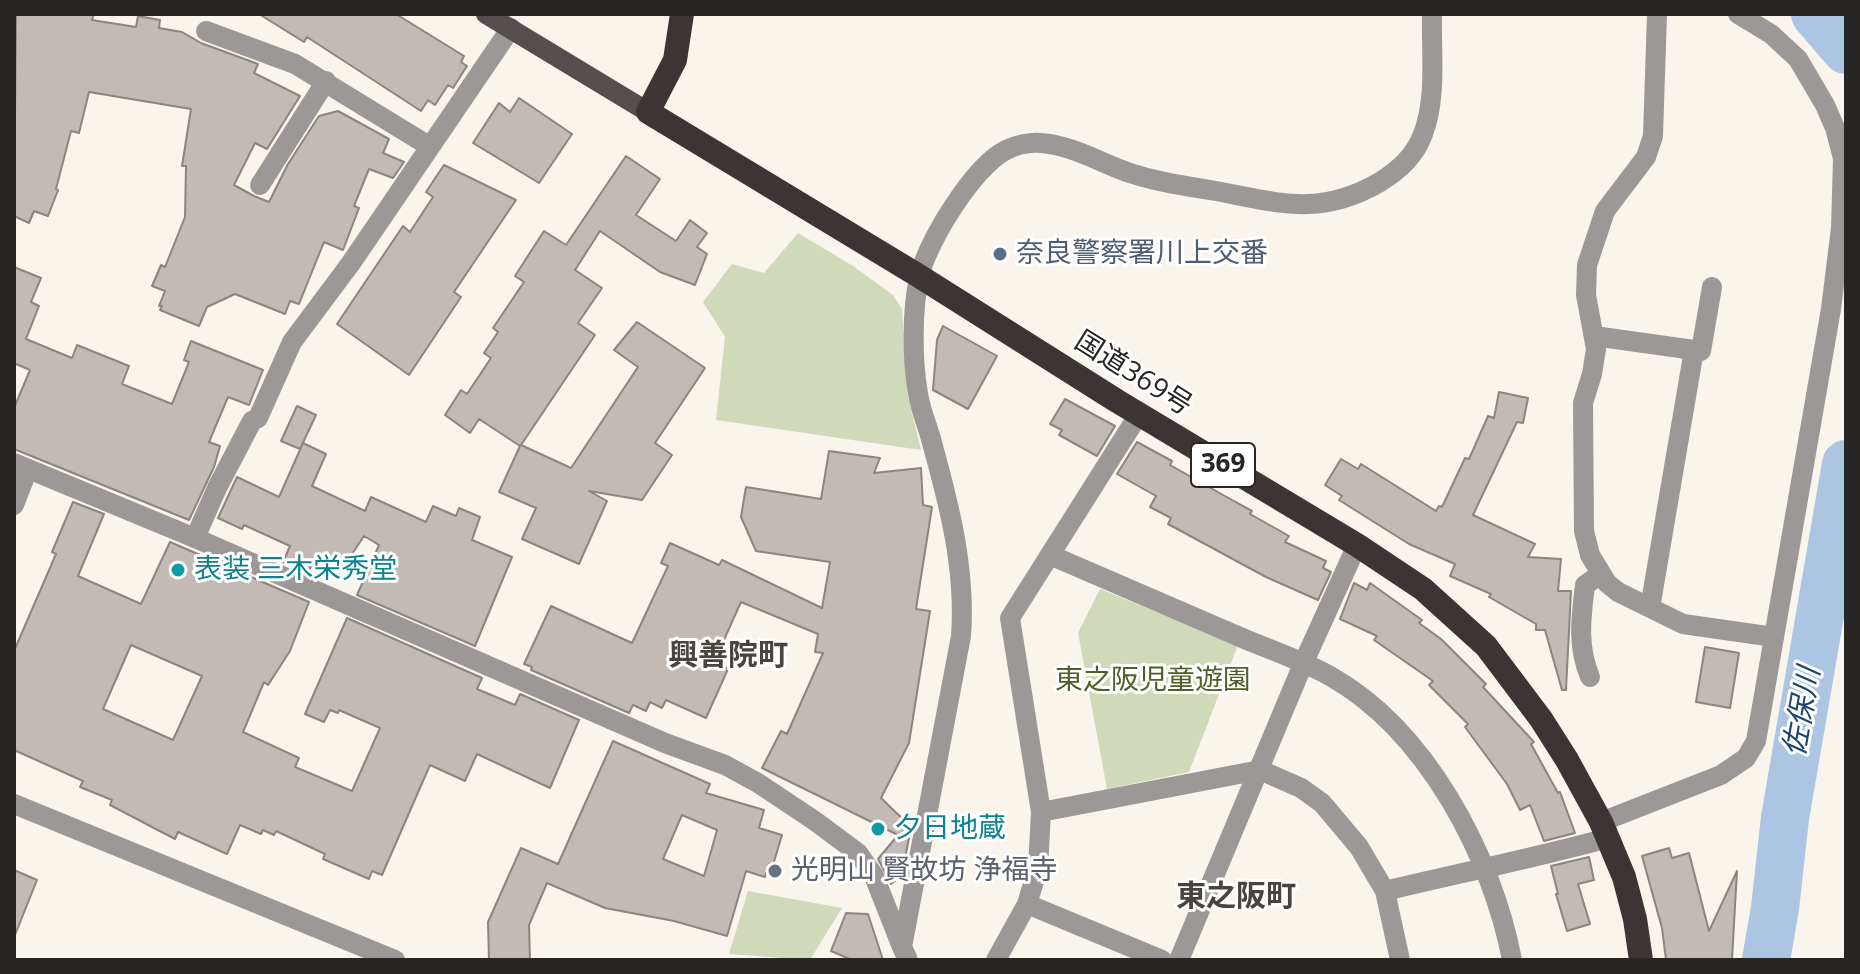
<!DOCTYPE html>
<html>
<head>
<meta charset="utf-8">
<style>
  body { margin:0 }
  #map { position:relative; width:1860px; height:974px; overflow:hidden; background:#f9f4ec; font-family:"Open Sans",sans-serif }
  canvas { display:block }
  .frame { position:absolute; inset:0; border:16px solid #282623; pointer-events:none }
</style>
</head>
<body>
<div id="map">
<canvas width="1860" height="974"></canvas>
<div class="frame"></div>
</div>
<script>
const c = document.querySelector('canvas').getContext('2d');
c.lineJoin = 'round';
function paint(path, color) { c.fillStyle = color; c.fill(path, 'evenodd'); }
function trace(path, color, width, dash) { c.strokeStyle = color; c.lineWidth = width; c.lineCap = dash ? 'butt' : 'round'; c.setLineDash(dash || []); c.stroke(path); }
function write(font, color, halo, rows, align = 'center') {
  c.font = font + ' "Open Sans","Noto Sans JP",sans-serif'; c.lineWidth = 6; c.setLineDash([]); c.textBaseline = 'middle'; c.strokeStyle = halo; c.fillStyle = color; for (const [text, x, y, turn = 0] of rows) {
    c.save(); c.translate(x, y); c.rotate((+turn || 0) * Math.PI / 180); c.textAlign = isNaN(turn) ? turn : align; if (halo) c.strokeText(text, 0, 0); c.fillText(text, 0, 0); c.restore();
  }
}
paint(new Path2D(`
  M798 233 853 266 893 295 902 309 908 397 921 450 716 420 725 337 703 302 732 264 764 273Z
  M1100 589 1238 645 1189 772 1107 789 1078 633Z
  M748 891 842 908 810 960 729 954Z`), '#d0dabb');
trace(new Path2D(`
  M1815 14 1846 50
  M1766 960 1775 908 1785 818 1846 464`), '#abc5e3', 48);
const building = new Path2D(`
  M16 14H94L92 20 136 27 138 16 160 20 159 28 182 32 201 43 258 64 254 73 300 96 267 149 255 143 234 185 254 196 269 202 288 164 319 116 338 111 389 139 383 153 404 162 393 178 369 169 354 206 359 208 343 250 324 242 299 304 290 301 285 314 235 294 207 307 199 326 160 310 162 306H159L165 291 152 286 161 265 165 267 185 217 186 166H182L191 109 89 92 79 133 71 131 56 189 58 190 48 216 34 211 29 223 14 216Z
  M259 14H396L464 56 461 62 467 66 453 88 448 85 435 105 428 100 421 111 307 37 304 42Z
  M519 98 572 134 539 183 473 143 499 103 510 112Z
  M626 156 660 179 636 215 676 241 690 220 707 233 697 247 707 254 695 285 660 272 600 231 575 270 602 288 578 323 595 335 521 445 571 468 638 367 614 350 637 322 705 368 655 443 672 455 642 500 589 491 607 501 579 564 522 539 536 508 499 492 520 446 479 419 470 433 445 415 461 390 467 394 491 358 484 353 498 332 493 328 524 282 515 276 544 231 566 245Z
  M444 165 516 200 454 292 461 297 409 375 337 324 403 226 410 232 433 197 426 192Z
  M14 267 41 278 31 302 39 306 26 339 72 358 77 345 129 366 122 384 172 404 189 362 184 360 191 341 263 370 249 405 228 397 209 442 220 446 214 467 189 520 14 449V408L30 370 16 364 14 366Z
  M943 326 997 356 968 409 933 390 937 340Z
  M1499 392 1528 398 1523 423 1517 422 1473 515 1535 544 1528 557 1561 559 1558 591H1571L1566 690H1562L1545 630H1536V624L1489 597 1491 594 1450 576 1455 564 1409 544 1339 500 1342 496 1325 485 1341 459 1358 469 1361 464 1436 511 1439 506 1442 507 1465 458 1469 459 1488 416 1494 418Z
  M1065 399 1115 426 1097 456 1059 435 1062 430 1050 424Z
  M297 406 316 415 300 449 281 441Z
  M1137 442 1172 461 1170 465 1232 500 1252 511 1250 514 1289 536 1285 542 1326 561 1323 568 1331 572 1318 600 1266 577 1168 524 1171 518 1150 507 1156 496 1117 474Z
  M303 443 326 454 312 486 365 511 371 497 426 522 433 506 456 516 459 508 480 517 472 540 512 557 475 646 357 595 379 545 364 536 342 569 315 557 308 573 283 562 290 546 244 525 242 529 218 518 237 477 279 497Z
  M829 451 880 458 874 473 921 468 923 505 932 507 916 609 930 611 909 743 881 798 911 827 902 875 891 884 878 859 898 835 762 768 781 731 787 734 823 653 815 652 818 634 741 602 714 662 728 669 706 718 666 700 662 708 650 702 646 711 633 705 629 713 531 670 532 667 524 664 551 606 632 643 668 566 661 563 670 543 719 565 722 560 822 608 830 562 756 551 741 517 746 487 821 499Z
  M73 502 104 514 78 576 141 604 170 542 309 602 290 651 268 685 264 682 243 732 299 758 295 767 352 791 380 728 339 710 338 713 330 710 324 722 305 714 347 618 482 678 477 689 515 705 520 694 579 720 550 788 477 754 465 781 430 765 382 875 372 871 369 879 323 859 325 854 276 831 274 835 263 830 261 834 240 825 227 854 178 832 175 839 110 805 112 800 80 787 83 781 14 750V651L56 554 52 552ZM131 645 202 676 173 740 103 709Z
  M1354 583 1367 590 1370 583 1422 620 1419 623 1441 639 1486 684 1483 687 1534 742 1531 744 1558 793 1560 792 1575 833 1544 841 1530 805 1520 810 1507 784 1465 727 1468 724 1429 685 1433 681 1374 640 1377 636 1340 619Z
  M1705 647 1739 653 1730 708 1696 702Z
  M613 741 710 784 706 793 764 810 759 828 782 835 773 865 769 864 765 877 746 871 727 936 674 921 605 908 547 883 529 925 530 960H489L488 922 521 848 558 864ZM682 815 717 830 704 876 663 859Z
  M1669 848 1672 858 1689 853 1709 931 1737 871 1732 959 1666 960 1662 928 1642 856Z
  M1589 857 1594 880 1578 884 1590 924 1567 931 1556 894H1558L1551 866Z
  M14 870 37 880 15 935H14Z
  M846 913 868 914 883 960H852L831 951Z`);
paint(building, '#c2bab5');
trace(building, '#8c8480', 2);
trace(new Path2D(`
  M1657 14 1653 136 1646 157 1605 211 1587 265 1586 295 1596 349 1592 374 1583 403 1584 531 1590 555 1607 583 1618 592 1683 624 1774 637
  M206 31 295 64 429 146
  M260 185 326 81
  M1594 336 1694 350 1650 608
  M1694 350 1701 351 1712 287
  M14 463 195 538 665 743 725 765 758 783 815 821 858 853 874 876 902 947
  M14 505 28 469
  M195 538 217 488 252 421 258 418 292 342 351 263 511 28
  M1050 555C1114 582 1177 610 1240 637 1270 650 1302 660 1330 676 1426 730 1492 855 1512 960
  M1590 677C1577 646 1581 618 1585 585L1601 574
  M14 804 395 960
  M1041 812 1260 770 1301 788 1322 803 1359 847 1385 891 1400 960
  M1601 822 1721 775 1746 758 1756 741 1831 309 1841 228 1843 158 1835 128 1825 105 1798 59 1771 34 1738 14
  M1385 891C1460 873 1535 858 1608 838
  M1027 904 1162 960
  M908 960 902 947 961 636C966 569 949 504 931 439 927 424 920 409 918 393 912 361 912 310 919 278 926 243 974 166 1006 150 1016 145 1030 142 1041 143 1071 145 1099 162 1127 172 1156 182 1186 186 1216 191 1280 203 1320 217 1380 182 1399 170 1415 156 1423 134 1437 98 1431 52 1432 14
  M996 960 1027 904 1038 868 1041 812 1010 618 1139 414
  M1179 960 1303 664 1357 545`), '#9c9898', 20);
trace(new Path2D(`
  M486 14 648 112`), '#554d4e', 20);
trace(new Path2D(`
  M682 14 675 60 648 112 919 276 1117 401 1357 545 1423 589 1486 646 1541 719 1567 760 1601 822 1624 877 1635 919 1641 960`), '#3c3435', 24);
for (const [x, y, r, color] of [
  [1000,254,8,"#5c6f8a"],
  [178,570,8,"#0f9aa8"],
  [878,829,8,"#0f9aa8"],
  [775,871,8,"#6b7280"]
]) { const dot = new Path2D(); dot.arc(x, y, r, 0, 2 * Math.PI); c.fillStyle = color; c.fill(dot); trace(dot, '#fff', 3); }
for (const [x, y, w] of [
  [1223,465,64]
]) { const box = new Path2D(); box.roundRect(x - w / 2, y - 22, w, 44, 6); c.fillStyle = '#fff'; c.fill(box); trace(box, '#282623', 2); }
write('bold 26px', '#282623', null, [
  ["369",1223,465]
]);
write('28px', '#4e5e75', '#fff', [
  ["奈良警察署川上交番",1016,254]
], 'left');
write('28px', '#282623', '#fff', [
  ["国道369号",1133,374,32]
]);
write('28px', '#0d838f', '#fff', [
  ["表装 三木栄秀堂",194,570],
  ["夕日地蔵",894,829]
], 'left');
write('28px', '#4f5e27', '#fff', [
  ["東之阪児童遊園",1153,681]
]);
write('28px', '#5b616d', '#fff', [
  ["光明山 賢故坊 浄福寺",791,871]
], 'left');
write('bold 30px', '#48443e', '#fff', [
  ["興善院町",728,656],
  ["東之阪町",1236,897]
]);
write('italic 30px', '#1e456d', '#fff', [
  ["佐保川",1803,712,-80]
]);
</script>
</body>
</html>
